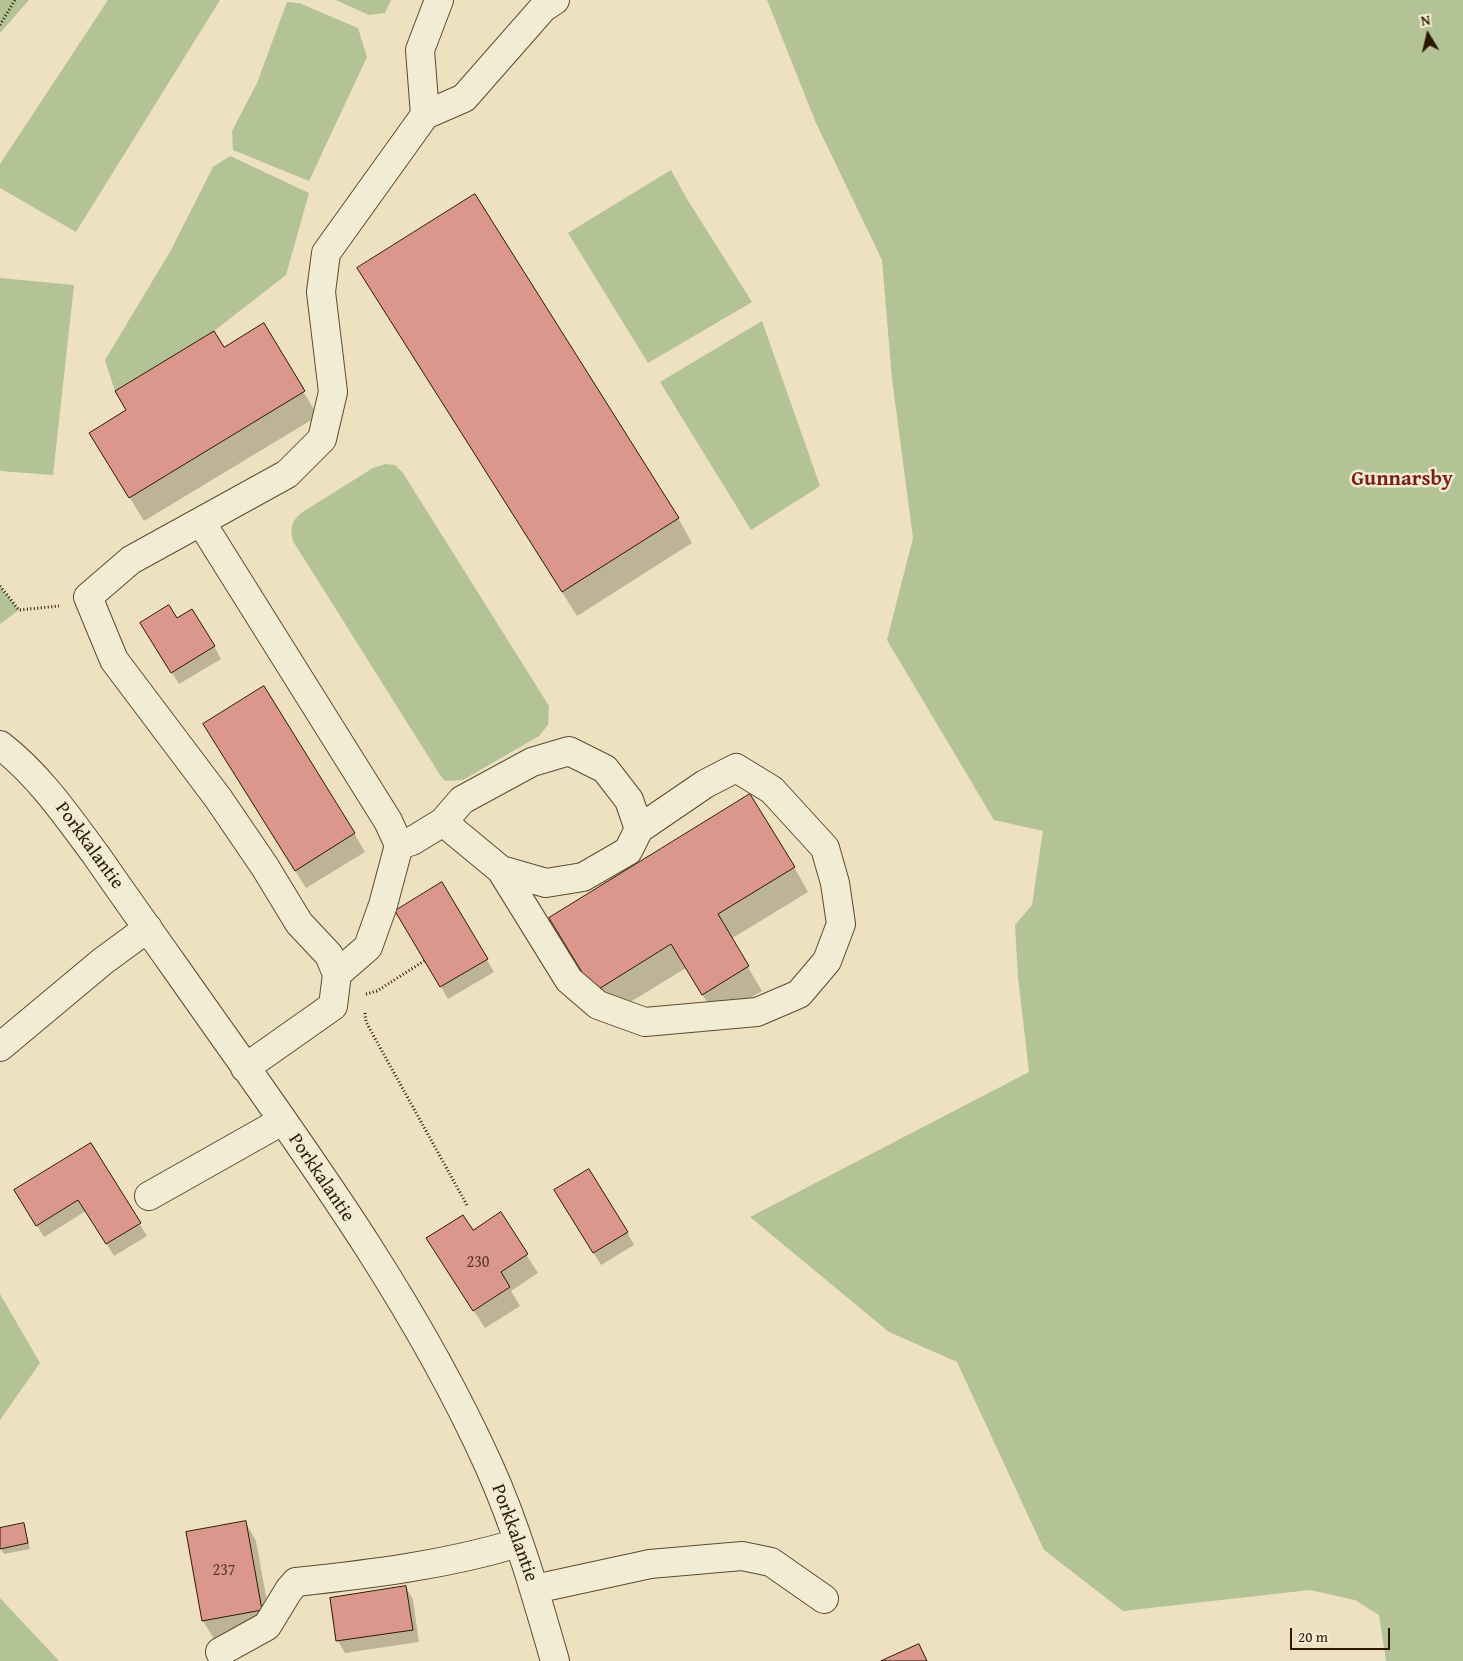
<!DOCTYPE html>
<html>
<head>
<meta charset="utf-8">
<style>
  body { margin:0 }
  #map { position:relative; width:1463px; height:1661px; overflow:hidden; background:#ede1bf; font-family:"Gentium Book Plus",serif }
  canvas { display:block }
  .north { position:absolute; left:1403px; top:10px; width:50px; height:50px; -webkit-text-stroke:4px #f3ecd5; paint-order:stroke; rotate:351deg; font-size:14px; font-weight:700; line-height:20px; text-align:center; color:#2c1900 }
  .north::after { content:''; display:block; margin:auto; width:18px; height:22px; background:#2c1900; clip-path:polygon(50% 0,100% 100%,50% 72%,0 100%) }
  .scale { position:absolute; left:1290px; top:1628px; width:100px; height:22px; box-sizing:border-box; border:2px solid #2c1900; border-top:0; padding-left:6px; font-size:15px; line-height:18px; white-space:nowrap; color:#2c1900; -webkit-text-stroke:4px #f3ecd5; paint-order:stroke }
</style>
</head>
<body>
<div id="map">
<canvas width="1463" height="1661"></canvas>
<div class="north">N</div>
<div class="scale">20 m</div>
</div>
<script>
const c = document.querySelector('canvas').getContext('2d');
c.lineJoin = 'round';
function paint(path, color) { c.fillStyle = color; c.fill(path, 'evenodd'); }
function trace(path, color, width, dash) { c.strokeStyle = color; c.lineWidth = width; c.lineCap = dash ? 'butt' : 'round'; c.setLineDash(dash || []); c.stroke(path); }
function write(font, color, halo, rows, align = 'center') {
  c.font = font + ' "Gentium Book Plus",serif'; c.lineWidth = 5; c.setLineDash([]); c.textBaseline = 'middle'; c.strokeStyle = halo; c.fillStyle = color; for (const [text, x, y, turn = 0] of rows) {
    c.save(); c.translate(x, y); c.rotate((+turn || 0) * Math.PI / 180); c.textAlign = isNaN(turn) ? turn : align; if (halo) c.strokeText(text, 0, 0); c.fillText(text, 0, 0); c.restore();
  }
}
paint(new Path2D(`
  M0 0H29L0 33Z
  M108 0H220L76 232 0 188V164Z
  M336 0H391L385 13 369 15Z
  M767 0H1463V1661H1386L1379 1615 1355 1600 1310 1590 1123 1611 1044 1550 957 1362 889 1332 750 1217 1029 1072 1018 977 1015 925 1032 905 1043 831 994 820 887 640 913 538 892 379 882 260 816 123Z
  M287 2 299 3 358 28 367 57 309 181 233 150 232 131 257 83Z
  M230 156 309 193 286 275 214 331 115 391 105 360 171 250 213 167Z
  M671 170 687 199 752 302 648 363 568 233Z
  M0 278 74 285 53 475 0 471Z
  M762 321 820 486 751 530 660 382Z
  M385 464 395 465 403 473 549 706 548 725 539 736 463 780 445 781 440 775 293 541C290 528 291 522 301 513L373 468Z
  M0 586 19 610 0 624Z
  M0 1294 40 1363 0 1420Z
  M0 1598 59 1661H0Z`), '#b4c395');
paint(new Path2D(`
  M373 292 678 518 692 543 577 616Z
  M263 325 318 416 144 521 105 457 128 411Z
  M176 619 214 646 221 659 179 684 149 636Z
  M215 743 354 833 365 852 306 888Z
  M794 867 808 892 731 939 762 991 717 1018 686 968 609 1015 564 942Z
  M442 884 494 972 448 999 396 911Z
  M91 1144 147 1236 114 1256 86 1211 44 1237 23 1203Z
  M562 1203 627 1232 634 1245 601 1265Z
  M500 1214 538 1273 511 1291 520 1306 485 1328 439 1257Z
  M246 1523 256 1541 272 1629 214 1639 203 1621Z
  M24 1525 30 1549 4 1554 0 1547V1529Z
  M406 1587 413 1600 419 1642 345 1653 338 1641 331 1599Z`), '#0003');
const building = new Path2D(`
  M475 194 679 518 562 592 357 268Z
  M264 323 305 391 129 498 89 433 126 410 115 391 214 331 224 347Z
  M169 605 177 618 192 609 215 646 171 673 140 623Z
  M264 686 355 833 295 871 203 724Z
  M750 794 795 867 718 914 749 966 702 995 671 944 594 992 549 918Z
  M442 882 488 959 440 987 395 911Z
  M91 1143 141 1223 106 1244 78 1200 36 1226 14 1190Z
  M589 1169 628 1232 593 1253 554 1190Z
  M501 1212 528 1254 501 1272 510 1287 473 1311 426 1238 463 1215 473 1230Z
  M246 1521 262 1610 202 1621 186 1532Z
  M24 1523 28 1543 0 1549V1528Z
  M406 1586 413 1630 336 1641 330 1598Z
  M919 1644 927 1661H881Z`);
paint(building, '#dc978d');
trace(building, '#2c1900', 1);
const minor = new Path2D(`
  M425 115 420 50 439 0
  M201 522 388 821 399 845 383 905 368 947 337 974
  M0 745C39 775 67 816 96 855 123 894 150 932 177 970 289 1130 409 1288 489 1466 517 1528 536 1595 555 1661
  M443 822 462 800 532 762 569 751 605 769 629 800 639 829
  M399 845 412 841 443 822 501 870 546 883 583 877 628 851 639 829 705 784 736 768 772 790 825 848 835 883 841 924 827 961 799 994 757 1012 645 1022 598 1005 569 980 501 870
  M0 1047 103 961 148 928
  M245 1068 333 1006 337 974 329 955 299 923 265 867 218 798 114 660 88 597 131 560 287 474 322 439 333 392 321 292 326 253 425 115 464 98 543 8 555 0
  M149 1196 282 1121
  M535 1589 650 1564 742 1556 771 1562 824 1599
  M220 1652 267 1626 289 1590 296 1582C371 1574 446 1565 518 1543`);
trace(minor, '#5c4b30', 30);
trace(new Path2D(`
  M0 25 15 0
  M0 586 19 610 59 606
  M366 994 377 991 424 961
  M365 1013 366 1022 468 1207`), '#2c1900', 3, [1, 2.5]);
trace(minor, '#f3ecd5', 28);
write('16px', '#583823', null, [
  ["230",478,1263],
  ["237",224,1571]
]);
write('19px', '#2c1900', '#f3ecd5', [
  ["Porkkalantie",89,846,54],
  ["Porkkalantie",321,1178,56],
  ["Porkkalantie",514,1533,70]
]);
write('bold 21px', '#7a1f14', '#f3ecd5', [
  ["Gunnarsby",1402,480]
]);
</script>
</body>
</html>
